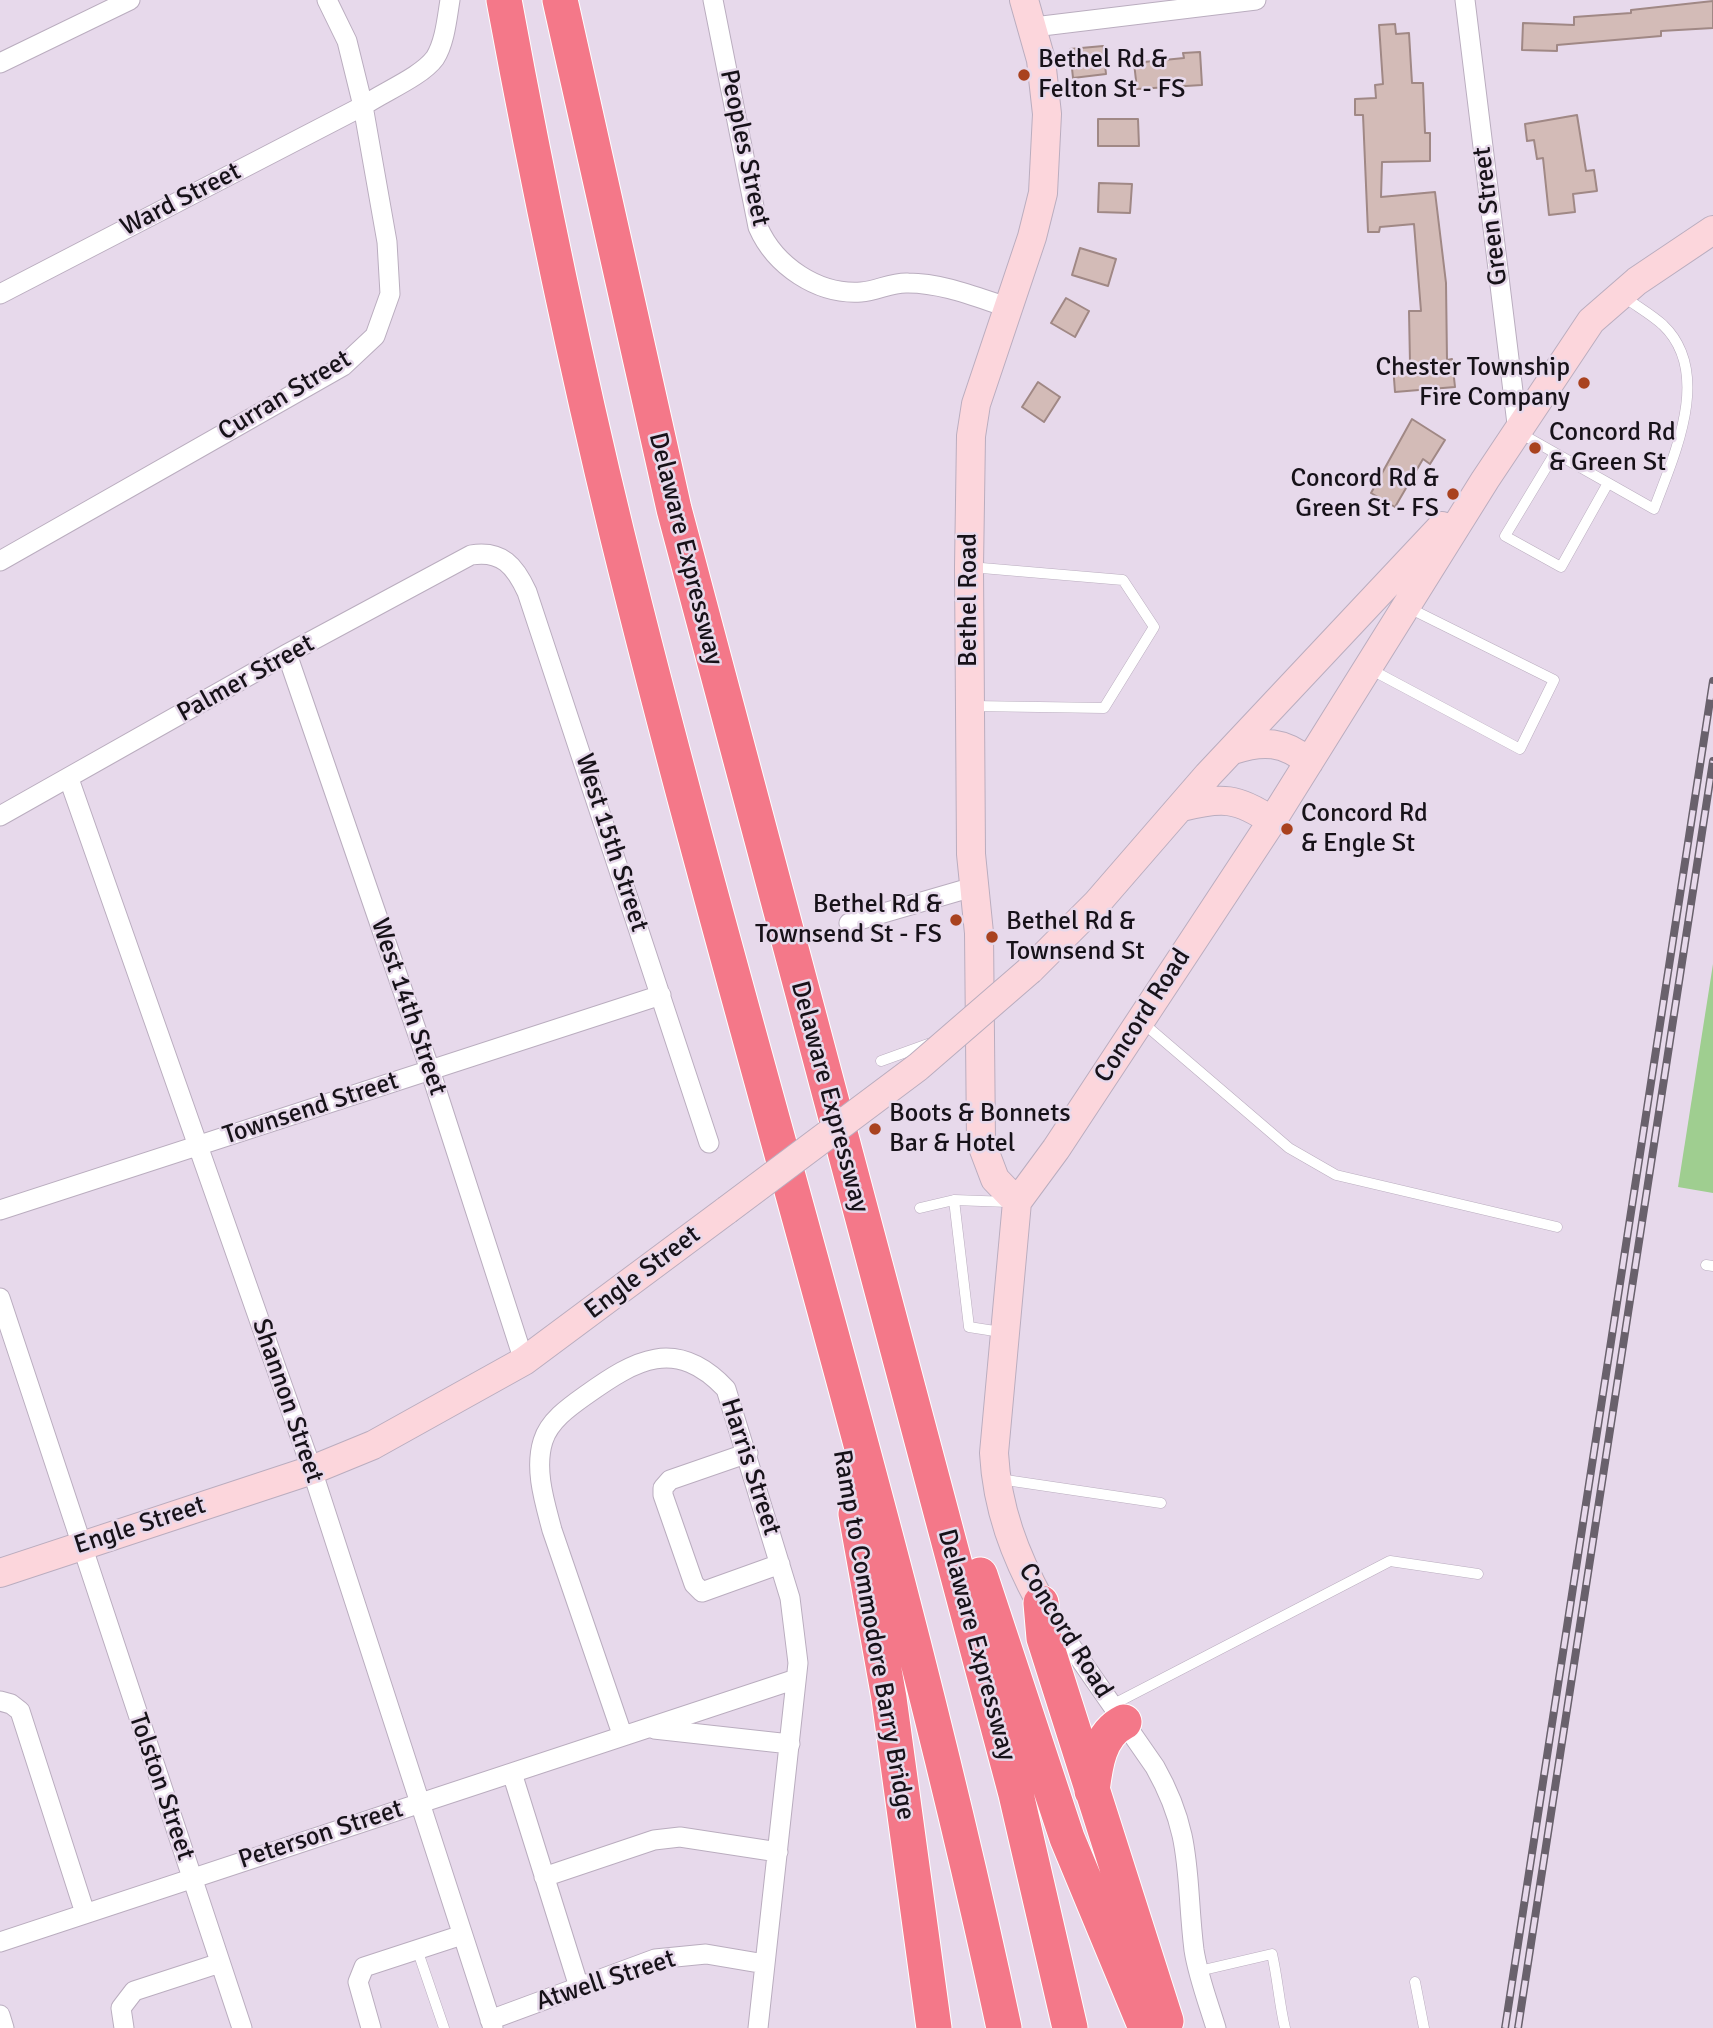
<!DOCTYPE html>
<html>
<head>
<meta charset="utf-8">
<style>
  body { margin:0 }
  canvas { display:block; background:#e7d9eb }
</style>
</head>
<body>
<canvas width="1713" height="2028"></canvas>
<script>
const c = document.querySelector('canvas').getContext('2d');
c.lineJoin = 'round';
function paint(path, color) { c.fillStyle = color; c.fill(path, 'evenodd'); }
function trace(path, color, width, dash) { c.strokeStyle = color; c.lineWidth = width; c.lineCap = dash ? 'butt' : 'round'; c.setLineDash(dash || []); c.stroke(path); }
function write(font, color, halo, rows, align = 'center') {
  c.font = font + ' Signika,sans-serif'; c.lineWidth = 5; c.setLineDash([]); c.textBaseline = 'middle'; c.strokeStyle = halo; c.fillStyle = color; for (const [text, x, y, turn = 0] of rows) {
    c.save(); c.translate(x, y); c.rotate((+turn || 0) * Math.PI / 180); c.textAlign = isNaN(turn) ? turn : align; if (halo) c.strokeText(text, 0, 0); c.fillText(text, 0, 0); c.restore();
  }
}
paint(new Path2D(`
  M1713 964V1193L1678 1187Z`), '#9fce90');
const building = new Path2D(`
  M1713 1V28L1661 31V36L1557 45V51L1522 50 1523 23 1574 25V17L1631 13V10Z
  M1395 24 1396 34 1409 33 1412 83H1423L1425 133H1430V161L1382 162 1381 197 1435 192 1446 283 1447 360 1452 359 1455 387 1395 392 1393 365 1410 363 1409 311H1421L1414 224 1380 227 1379 232H1368L1363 115H1355V99L1376 98 1375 85 1383 84 1379 25Z
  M1103 46 1106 74 1073 78 1070 49Z
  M1200 52 1202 85 1137 89 1134 63 1184 58 1183 53Z
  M1577 115 1586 171 1594 170 1597 191 1573 194 1575 212 1549 215 1543 158 1537 159 1534 140 1527 141 1525 124Z
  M1098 119H1138L1139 146H1098Z
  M1099 183 1132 184 1130 213 1098 212Z
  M1080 248 1116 259 1108 286 1072 275Z
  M1066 298 1089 311 1075 337 1051 323Z
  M1038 382 1060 397 1044 422 1022 407Z
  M1412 419 1445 440 1430 464 1423 459 1395 507 1371 493Z`);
paint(building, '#d3bbb7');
trace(building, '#a08885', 2);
const lane = new Path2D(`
  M1518 432 1654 509C1674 455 1713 373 1663 325 1651 314 1636 306 1623 296
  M1555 453 1505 536 1561 567 1608 483
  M970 567 1123 580 1154 627 1104 708 973 706
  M1368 668 1520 749 1554 680 1407 607
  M1143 1023 1289 1148 1336 1175 1557 1227
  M881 1061 931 1043
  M954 1200 969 1327 1001 1332
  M920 1208 954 1200 1009 1202
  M1706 1265 1713 1266
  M999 1479 1161 1503
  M1112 1705 1390 1561 1478 1574
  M417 1949 444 2028
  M1199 1971 1272 1954C1278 1980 1279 2003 1285 2028
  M1415 1982 1424 2028`);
const street = new Path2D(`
  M713 0 758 227C775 266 818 295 861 292 877 291 892 282 908 283 942 283 976 297 1007 307
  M1465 0 1518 432
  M1034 27 1256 0
  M0 63 130 0
  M0 294 363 106C383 92 421 77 435 58 445 42 447 18 450 0
  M0 561 343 366 375 336 390 294 387 242 363 106 347 41 327 0
  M287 654 430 1070 524 1361
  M69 779 312 1470 493 2028
  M0 816 287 654 471 555C502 550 515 566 527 592L709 1143
  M849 923 973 887
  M0 1210 661 995
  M0 1298 242 2028
  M748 1453 670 1480 663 1488V1495L694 1584 702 1592 780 1564
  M1046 1610 1155 1767C1194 1836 1185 1876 1194 1950 1198 1976 1208 2002 1216 2028
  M0 1701 11 1704 20 1711 85 1913
  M654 1729 790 1744
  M622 1734 552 1530C545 1503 534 1470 543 1441 549 1421 569 1407 586 1395 635 1360 676 1336 726 1389L790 1598 798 1663 758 2028
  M512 1773 579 1987
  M544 1877 654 1840 680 1837 778 1852
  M0 1942 796 1679
  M0 2015 4 2028
  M490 2020 655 1959 706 1954 765 1964
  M124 2028 121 2008 134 1991 220 1963
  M371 2028 358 1982 364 1967 462 1935`);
const secondary = new Path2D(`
  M1233 750C1263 740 1284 741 1309 762
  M1182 807C1222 797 1237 797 1272 821
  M1030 970 1097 903 1208 775 1442 526
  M1017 1202 995 1179 981 1142 979 933 971 854 969 567 971 436 976 404 1032 237 1043 193 1047 114 1041 60 1024 0
  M0 1573 312 1470 373 1445 524 1361 727 1210
  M1041 1603C1015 1555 997 1509 994 1453L1017 1202 1056 1149 1272 821 1485 480 1591 321 1637 281 1713 230`);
const highway = new Path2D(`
  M504 0C537 179 574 357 617 534 740 1034 897 1525 1004 2028
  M560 0 674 509 1016 1794 1070 2028
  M856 1514 889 1698 934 2028
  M980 1575 1067 1838 1146 2028
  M1041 1603 1044 1638 1166 2021
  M1092 1791C1095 1766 1099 1734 1124 1722`);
trace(lane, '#baadbf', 11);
trace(street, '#baadbf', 21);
trace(secondary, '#baadbf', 30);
trace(highway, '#fff', 37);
trace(lane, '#fff', 10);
trace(street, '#fff', 19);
trace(secondary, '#fcd6dc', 28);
trace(highway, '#f47889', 35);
const rail = new Path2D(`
  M1505 2028 1713 681
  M1518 2028 1713 761`);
trace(rail, '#69616c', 8);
trace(rail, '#e7d9eb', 5, [16]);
const secondaryBridge = new Path2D(`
  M727 1210 918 1067 1030 970`);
trace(secondaryBridge, '#baadbf', 30, []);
trace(secondaryBridge, '#fcd6dc', 28);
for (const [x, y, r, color] of [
  [1024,75,7,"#a9421f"],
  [1584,383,7,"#a9421f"],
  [1535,448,7,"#a9421f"],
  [1453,494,7,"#a9421f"],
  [1287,829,7,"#a9421f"],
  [956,920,7,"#a9421f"],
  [992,937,7,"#a9421f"],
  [875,1129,7,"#a9421f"]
]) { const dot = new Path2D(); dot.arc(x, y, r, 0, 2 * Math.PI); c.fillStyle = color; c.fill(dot); trace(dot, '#e7d9eb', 2.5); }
write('26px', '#171219', '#e7d9eb', [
  ["Bethel Rd &",1038,60],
  ["Felton St - FS",1038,90],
  ["Chester Township",1570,368,"right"],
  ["Fire Company",1570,398,"right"],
  ["Concord Rd",1549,433],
  ["& Green St",1549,463],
  ["Concord Rd &",1439,479,"right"],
  ["Green St - FS",1439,509,"right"],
  ["Concord Rd",1301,814],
  ["& Engle St",1301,844],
  ["Bethel Rd &",942,905,"right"],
  ["Townsend St - FS",942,935,"right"],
  ["Bethel Rd &",1006,922],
  ["Townsend St",1006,952],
  ["Boots & Bonnets",889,1114],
  ["Bar & Hotel",889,1144]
], 'left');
write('26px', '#171219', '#e7d9eb', [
  ["Peoples Street",744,148,78],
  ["Ward Street",181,200,-27],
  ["Green Street",1491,216,-97],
  ["Curran Street",285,396,-31],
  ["Delaware Expressway",685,549,76],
  ["Bethel Road",969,600,-90],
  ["Palmer Street",246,679,-29],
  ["West 15th Street",611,843,72],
  ["West 14th Street",408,1007,71],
  ["Concord Road",1143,1016,-57],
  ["Delaware Expressway",829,1097,75],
  ["Townsend Street",311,1109,-18],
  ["Engle Street",643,1273,-37],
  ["Shannon Street",287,1401,71],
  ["Harris Street",750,1467,72],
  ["Engle Street",140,1526,-18],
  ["Concord Road",1065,1631,58],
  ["Ramp to Commodore Barry Bridge",873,1635,80],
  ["Delaware Expressway",976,1645,75],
  ["Tolston Street",161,1787,71],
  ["Peterson Street",321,1835,-18],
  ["Atwell Street",606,1981,-18]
]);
</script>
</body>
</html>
